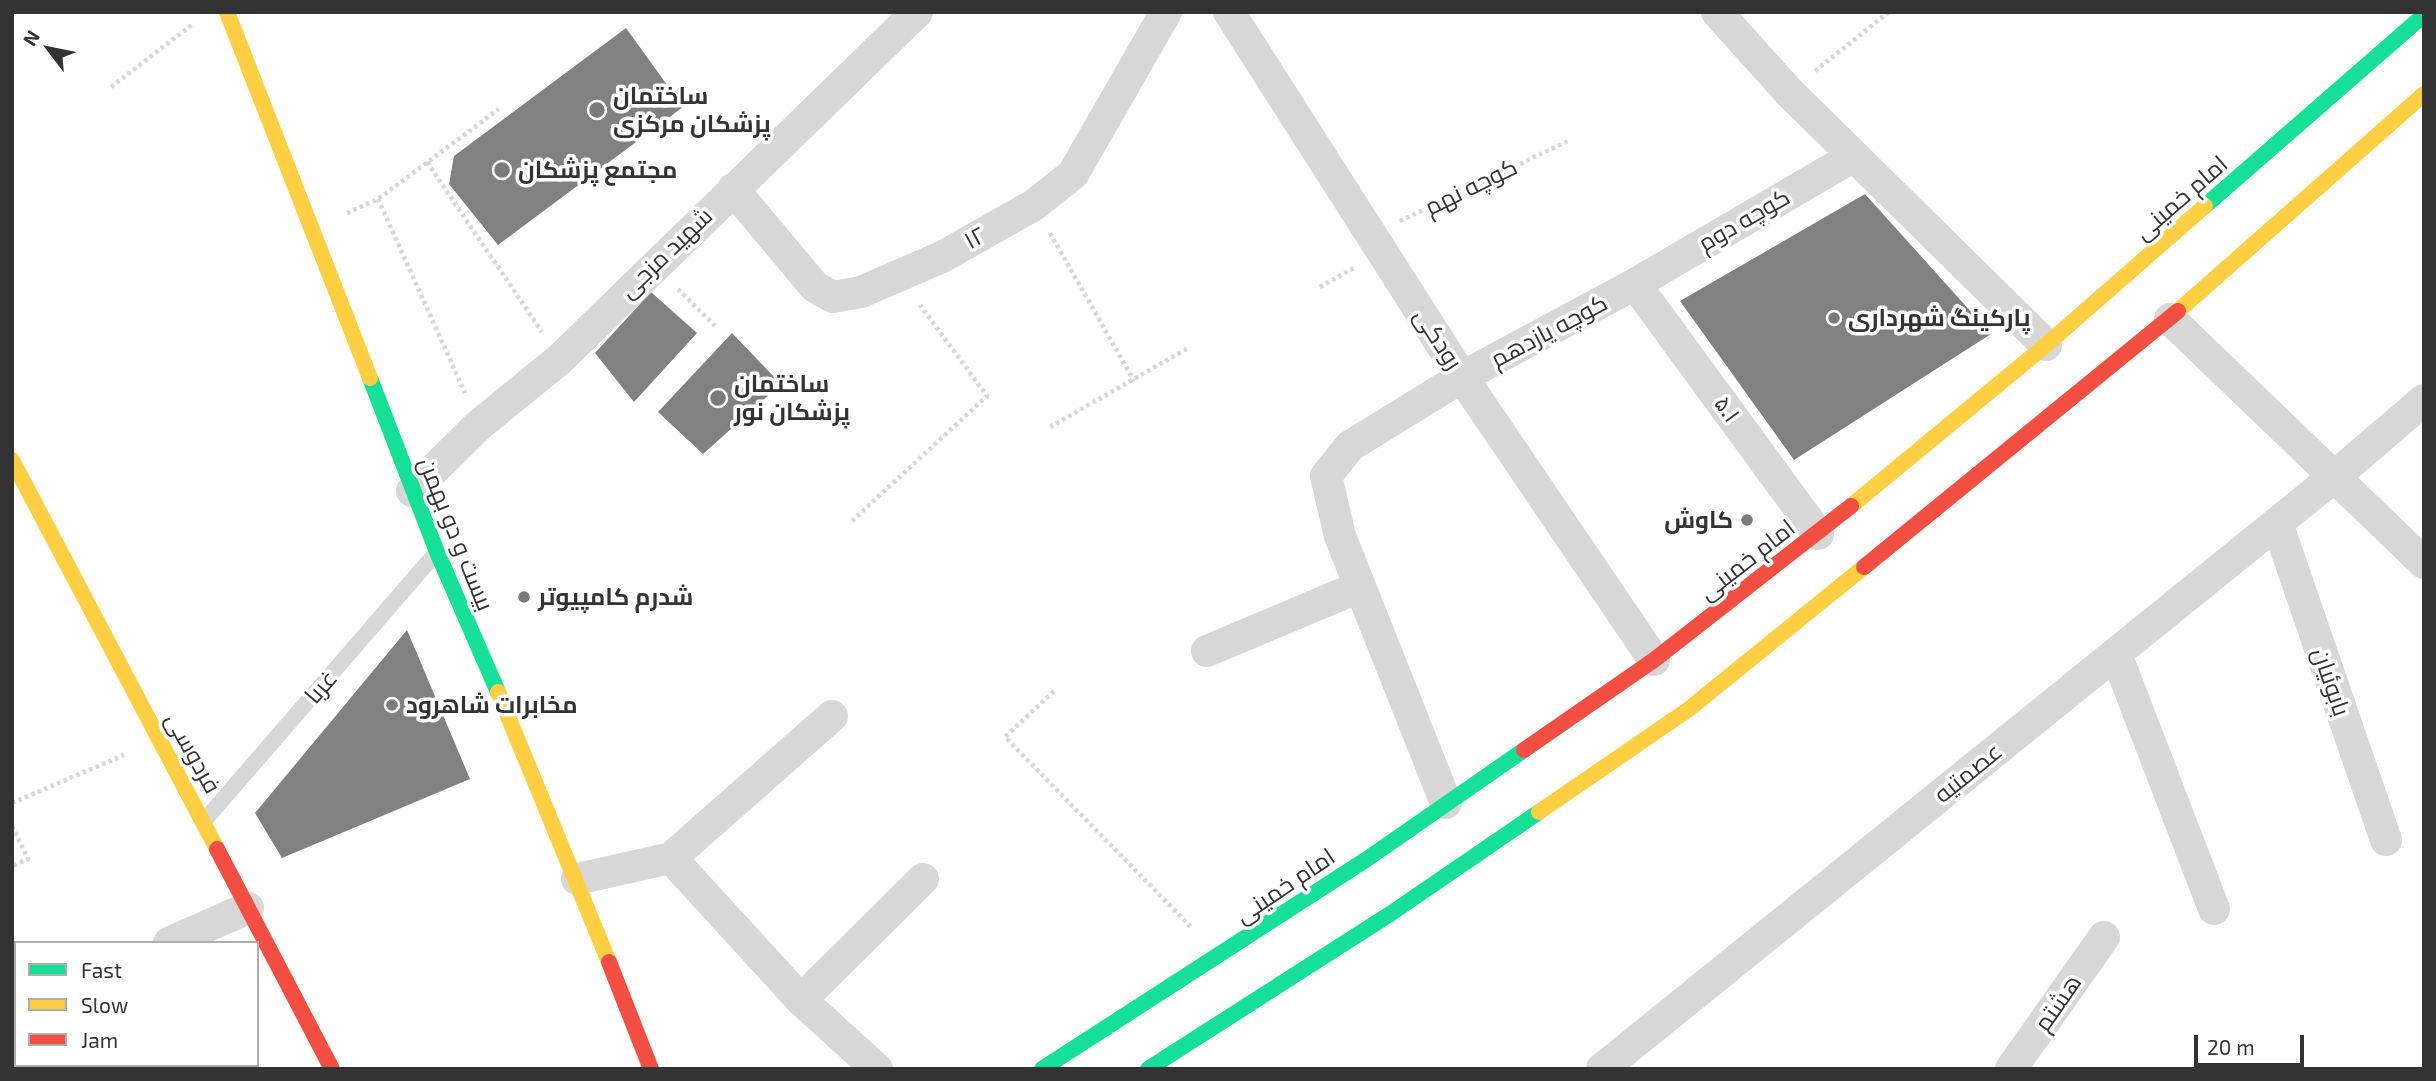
<!DOCTYPE html>
<html>
<head>
<meta charset="utf-8">
<style>
  body { margin:0 }
  #map { position:relative; width:2436px; height:1081px; overflow:hidden; background:#fff; font-family:"Exo 2",sans-serif }
  canvas { display:block }
  .frame { position:absolute; inset:0; border:14px solid #333; pointer-events:none }
  .legend { position:absolute; left:14px; top:941px; width:245px; height:126px; box-sizing:border-box; background:#fff; border:2px solid #adadad; margin:0; padding:9px 12px; list-style:none; font-size:21px; color:#333 }
  .legend li { display:flex; align-items:center; gap:14px; height:35px }
  .legend b { width:35px; border:2px solid #adadad }
  .north { position:absolute; left:14px; top:14px; width:70px; height:70px; -webkit-text-stroke:5px #fff; paint-order:stroke; rotate:302deg; font-size:19px; font-weight:700; line-height:28px; text-align:center; color:#333 }
  .north::after { content:''; display:block; margin:auto; width:24px; height:32px; background:#333; clip-path:polygon(50% 0,100% 100%,50% 72%,0 100%) }
  .scale { position:absolute; left:2194px; top:1035px; width:110px; height:32px; box-sizing:border-box; border:4px solid #333; border-top:0; padding-left:9px; font-size:21px; line-height:24px; white-space:nowrap; color:#333; -webkit-text-stroke:5px #fff; paint-order:stroke }
</style>
</head>
<body>
<div id="map">
<canvas width="2436" height="1081"></canvas>
<div class="frame"></div>
<ul class="legend">
<li><b style="height:9px;background:#16e098"></b>Fast</li>
<li><b style="height:9px;background:#ffcf43"></b>Slow</li>
<li><b style="height:9px;background:#f24e42"></b>Jam</li>
</ul>
<div class="north">N</div>
<div class="scale">20 m</div>
</div>
<script>
const c = document.querySelector('canvas').getContext('2d');
c.lineJoin = 'round';
function paint(path, color) { c.fillStyle = color; c.fill(path, 'evenodd'); }
function trace(path, color, width, dash) { c.strokeStyle = color; c.lineWidth = width; c.lineCap = dash ? 'butt' : 'round'; c.setLineDash(dash || []); c.stroke(path); }
function write(font, color, halo, rows, align = 'center') {
  c.font = font + ' "Exo 2",Cairo,sans-serif'; c.lineWidth = 7; c.setLineDash([]); c.textBaseline = 'middle'; c.strokeStyle = halo; c.fillStyle = color; for (const [text, x, y, turn = 0] of rows) {
    c.save(); c.translate(x, y); c.rotate((+turn || 0) * Math.PI / 180); c.textAlign = isNaN(turn) ? turn : align; if (halo) c.strokeText(text, 0, 0); c.fillText(text, 0, 0); c.restore();
  }
}
paint(new Path2D(`
  M626 28 683 107 498 245 449 184 454 156Z
  M1865 194 1991 334 1794 460 1680 301Z
  M651 292 697 333 634 402 595 353Z
  M732 333 781 384 703 454 658 412Z
  M407 630 470 779 282 858 255 813Z`), '#818181');
trace(new Path2D(`
  M1815 71 1889 12
  M111 87 193 24
  M427 162 542 332
  M378 199 465 393
  M347 213 378 199 499 109
  M1400 221 1570 140
  M1050 233 1134 381
  M1320 287 1354 268
  M678 289 715 326
  M1050 427 1188 348
  M852 521 987 396 920 305
  M1054 691 1005 737 1192 928
  M12 803 124 755
  M12 826 28 859 12 866`), '#d6d6d6', 4.5, [3.5, 3.5]);
trace(new Path2D(`
  M204 821 436 553`), '#d7d7d7', 16);
trace(new Path2D(`
  M1229 12 1462 377 1654 660
  M1717 12 1789 92 2046 345
  M733 189 815 287 833 297 861 292 942 257 1034 205 1073 174 1166 12
  M1635 284 1818 534
  M2170 319 2424 563
  M412 491 479 425 560 359 917 12
  M2277 523 2386 840
  M1207 651 1359 587
  M2116 654 2214 909
  M1446 803 1340 536 1326 476 1350 446 1462 377 1635 284 1854 156
  M671 858 832 716
  M577 879 671 858 801 1000 877 1069
  M169 943 248 908
  M801 1000 923 879
  M12 1012 16 1010
  M1602 1069 2334 477 2424 400
  M2011 1069 2104 937`), '#d7d7d7', 32);
trace(new Path2D(`
  M2205 206 2424 15
  M370 378 437 552 498 692
  M1042 1069 1367 859 1524 750
  M1148 1069 1390 914 1539 812`), '#16e098', 16);
trace(new Path2D(`
  M227 12 370 378
  M2178 311 2424 94
  M12 460 217 849
  M1851 506 2046 345 2205 206
  M498 692 609 962
  M1539 812 1689 709 1864 567`), '#ffcf43', 16);
trace(new Path2D(`
  M1864 567 2178 311
  M1524 750 1654 660 1851 506
  M217 849 332 1069
  M609 962 651 1069`), '#f24e42', 16);
for (const [x, y, r, color] of [
  [597,110,9,"#7a7a7a"],
  [502,170,9,"#7a7a7a"],
  [1834,318,7,"#7a7a7a"],
  [718,398,9,"#7a7a7a"],
  [1747,520,7,"#7a7a7a"],
  [524,597,7,"#7a7a7a"],
  [392,705,7,"#7a7a7a"]
]) { const dot = new Path2D(); dot.arc(x, y, r, 0, 2 * Math.PI); c.fillStyle = color; c.fill(dot); trace(dot, '#fff', 2.5); }
write('bold 24px', '#333', '#fff', [
  ["ساختمان",613,96],
  ["پزشکان مرکزی",613,124],
  ["مجتمع پزشکان",518,170],
  ["پارکینگ شهرداری",1848,318],
  ["ساختمان",734,384],
  ["پزشکان نور",734,412],
  ["کاوش",1733,520,"right"],
  ["شدرم کامپیوتر",538,597],
  ["مخابرات شاهرود",406,705]
], 'left');
write('24px', '#333', '#fff', [
  ["کوچه نهم",1471,187,-26],
  ["امام خمینی",2181,198,-41],
  ["کوچه دوم",1744,220,-30],
  ["۱۲",975,238,-29],
  ["شهید مزجی",666,253,-44],
  ["کوچه یازدهم",1549,331,-28],
  ["رودکی",1438,339,57],
  ["۵.۱",1727,409,54],
  ["بیست و دو بهمن",456,534,68],
  ["امام خمینی",1747,560,-38],
  ["بابوئیان",2331,682,71],
  ["غربا",321,687,-49],
  ["فردوسی",193,753,61],
  ["عصمتیه",1968,773,-39],
  ["امام خمینی",1285,886,-34],
  ["هشتم",2058,1003,-55]
]);
</script>
</body>
</html>
